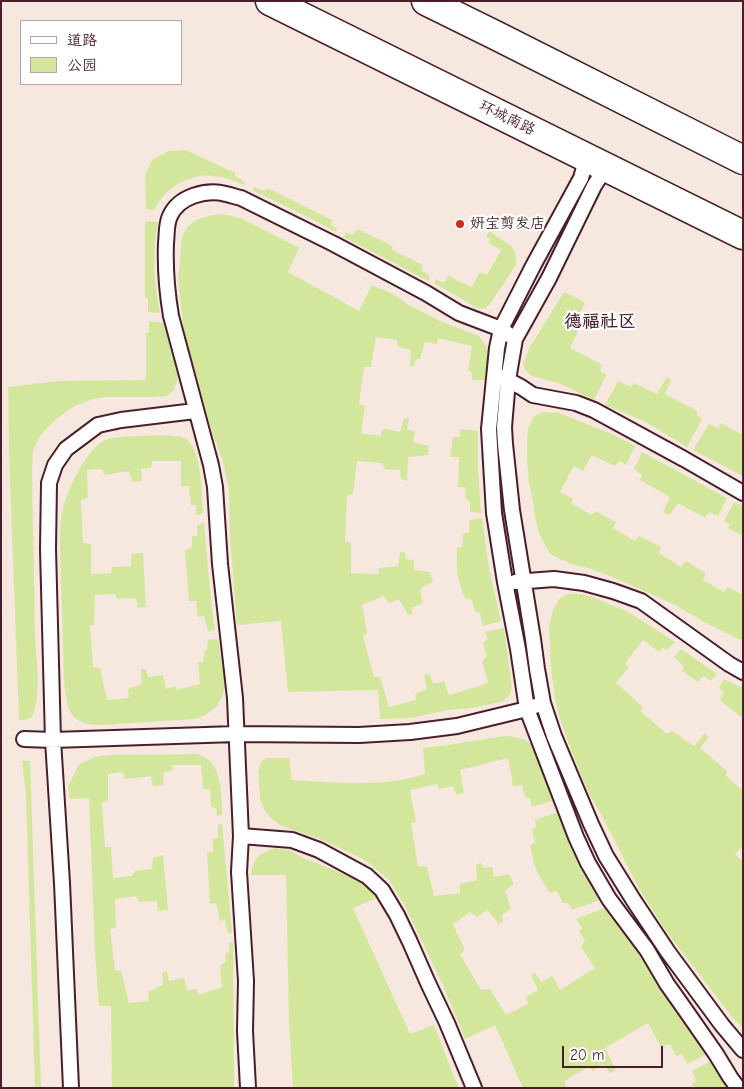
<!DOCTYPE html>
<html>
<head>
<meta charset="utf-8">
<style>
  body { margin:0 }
  #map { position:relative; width:744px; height:1089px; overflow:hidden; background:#f6e7df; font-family:"Comic Neue","LXGW WenKai TC",sans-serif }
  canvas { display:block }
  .frame { position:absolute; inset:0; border:2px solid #4a1f2b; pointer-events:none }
  .legend { position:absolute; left:20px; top:20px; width:162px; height:65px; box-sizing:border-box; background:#fff; border:1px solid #b7a5aa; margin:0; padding:6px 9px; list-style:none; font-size:15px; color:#4a1f2b }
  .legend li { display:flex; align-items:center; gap:10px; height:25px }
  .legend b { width:25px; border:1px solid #b7a5aa }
  .scale { position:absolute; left:562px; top:1046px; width:101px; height:22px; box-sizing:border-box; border:2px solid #4a1f2b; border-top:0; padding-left:6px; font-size:15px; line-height:18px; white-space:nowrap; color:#4a1f2b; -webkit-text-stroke:4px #fff; paint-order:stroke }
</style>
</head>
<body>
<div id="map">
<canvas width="744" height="1089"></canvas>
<div class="frame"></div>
<ul class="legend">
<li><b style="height:6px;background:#fff"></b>道路</li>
<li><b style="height:14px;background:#d3e79c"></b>公园</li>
</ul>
<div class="scale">20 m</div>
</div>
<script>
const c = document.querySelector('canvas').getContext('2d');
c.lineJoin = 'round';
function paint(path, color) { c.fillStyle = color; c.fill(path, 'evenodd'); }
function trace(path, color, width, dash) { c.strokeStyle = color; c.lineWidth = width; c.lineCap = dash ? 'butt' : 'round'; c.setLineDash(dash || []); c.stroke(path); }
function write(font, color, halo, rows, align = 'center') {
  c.font = font + ' "Comic Neue","LXGW WenKai TC",sans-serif'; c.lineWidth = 4.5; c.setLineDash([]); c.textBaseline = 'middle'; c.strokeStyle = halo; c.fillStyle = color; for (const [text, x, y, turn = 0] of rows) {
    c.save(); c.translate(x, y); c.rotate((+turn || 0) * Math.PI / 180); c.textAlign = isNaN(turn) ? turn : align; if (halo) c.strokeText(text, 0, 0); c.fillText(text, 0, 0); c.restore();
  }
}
paint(new Path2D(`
  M186 150 235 173V176L245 182 244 185C234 181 225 177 214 176 197 173 177 182 165 194 160 199 157 205 154 210L146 209 145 175 152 160 169 151Z
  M254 187 264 191 267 188 332 220 331 225 337 228 336 232 314 220 252 190Z
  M220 214 232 216 243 219 299 248 288 272 359 311 372 285 393 294 407 304 440 321 479 336 487 347 490 357 485 380H472V372L468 370 472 346 438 338 437 344 425 342 420 359H416L413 367 410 365 411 350 398 347 397 340 376 337 371 367H364L359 404 365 406 361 433 380 436 383 428 400 432 404 418 409 419 407 430 415 431 413 442 429 446 428 455 408 457 407 481 401 479 400 470 385 469 382 463 357 461 353 494 347 496 345 541 351 543V573L378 574 379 568 398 566 400 552H405L406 559 414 560V570L430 572 433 582 420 589 423 603 412 608V614L408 615 399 599 389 603 384 596 362 605 367 633 363 636 374 677H380L389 707 416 700 415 694 427 689 424 675 429 673 433 684 444 681 449 695 488 683 482 661 487 656 483 643 488 639 485 632 504 628 512 688 509 696 501 702 472 708 447 710 411 718 380 719 378 690 288 692 281 621 237 625 230 537 229 488 222 459 211 428 184 331 178 281 182 238 187 227 196 220 205 217Z
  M145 221 158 222C152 250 154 285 160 313L148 312V298H145Z
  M357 229 393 246 392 250 423 265 421 270 430 276 428 281 344 237 346 232 353 235Z
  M489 231 511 246 515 251 516 258V265L490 304 485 308 479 309 434 283 436 279 444 283 448 276 472 287 480 272 487 275 501 250 489 243 490 239 486 236Z
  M564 292 585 302 574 326 579 329 570 348 602 365 600 371 606 375 594 400 561 384 532 376 525 370 523 363 530 347Z
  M149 321 163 323 174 361 178 379 173 391 167 396 153 397H104L90 400 77 405 68 410 54 421 40 436 33 451 32 469 35 639C37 661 41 697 32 717L25 720H19L9 453 8 387 59 381 146 380V333H149Z
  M667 377 671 380 665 394 697 411V416L702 419 687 447 646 422 605 405 618 381 631 387 634 383 657 394Z
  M545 412 559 413 612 434 635 446 626 465 620 461 615 466 592 455 583 471 574 466 560 492 573 499 571 503 591 515 596 511 616 522 613 528 635 541 639 536 661 547 659 553 681 567 686 561 706 573 703 580 724 592 728 587 743 595V641L708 624 675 605 651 594 608 575 585 567 573 565 550 554 545 545 539 533 535 517 533 501 529 482 527 460V443L528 429 534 416Z
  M709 424 718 428 721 423 743 435V476L693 450Z
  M461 429 478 431V472L481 513 470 512V502L466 499 465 487H458L459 457H450L453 437H459Z
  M163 435C170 436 179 435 186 439 202 450 202 495 203 513L196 515V505H191L189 486H181V461H152L151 468 141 469 142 481 132 482 129 471 104 475 102 469 87 470 88 498 81 500 83 543 91 544V574L111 573 112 567 131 566V554L143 553 146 607 138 608 136 598 117 599 115 594 95 595 94 625 90 626 93 667 100 668 107 700 129 698 128 689 142 684 141 669H146L148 677 163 675 166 689 175 686 177 690 200 684 198 662H203L205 651 207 650 208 640 218 639 225 687 222 697 217 706 207 714 196 719 100 725C68 724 67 709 64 681 63 646 62 612 61 578 61 557 58 534 62 513 66 492 84 453 103 441 113 435 149 436 163 435Z
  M642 452 727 498 718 516 709 512 705 518 678 503 669 515 663 512 670 497 640 480 642 475 634 469Z
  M734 502 743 506V536L728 528 730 524 724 521Z
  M482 518 489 568 501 621 483 626 480 613 475 612 472 600 465 598C457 578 456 570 457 548L462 547 463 534 469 532 470 520Z
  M204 523 211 601 215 630 208 631 204 616 198 617 196 601H189L185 550 192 548V536H198L197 525Z
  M569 594H579L593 597 630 613 675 642 667 650 662 648 659 652 643 640 625 663 629 667 616 683 643 707 640 711 667 734 672 731 694 746 705 733 709 737 700 748 727 771 726 776 743 791V846L735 854 743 862V1028L733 1018 665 930 640 890 600 812 589 794 570 748 559 715 555 698 551 667 549 626 553 610 560 598Z
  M681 649 717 674 711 681 703 676 698 682 682 671 684 666 674 657Z
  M724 679 743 688V714L741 717 720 700 724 693 719 688Z
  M505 736C514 737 521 737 528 742 536 748 549 788 555 800L532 807 530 798 525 797 522 785 513 786 508 758 460 770 464 793 457 795 453 786 439 789 437 784 410 790 416 822 411 823 418 866 427 867 434 896 460 893V884L477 880 476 864 481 863 483 868 492 867 494 877 509 874 514 884 505 891 511 908 502 915 503 922 499 924 488 910 477 917 470 912 453 924 465 950 460 954 481 990 490 989 506 1015 528 1004 526 997 538 990 531 975 535 973 542 982 552 976 560 990 595 968 581 947 585 941 579 931 582 928 576 919 605 908 634 947 707 1054 687 1064 682 1054 676 1056 670 1044 661 1047 648 1023 605 1048 616 1070 610 1073 603 1064 593 1071 589 1067 564 1081 567 1088H523L495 1025 465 1039 444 987 405 906 389 880 369 863 357 856 320 839 282 826 273 820 265 811 260 799 258 771 261 762 266 758H289L292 780C335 782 383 788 425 774L423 748 447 745Z
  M198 754C201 756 206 758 209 760 222 772 222 799 222 815L217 816 216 808 211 807 210 789H203L201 765H172V771L164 772 163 785 153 786 151 776 125 779 123 772 108 774V801L102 803 105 847H111L113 878 132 876 135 871 152 869 153 858 163 855 168 910 158 911 157 901 139 902 136 896 115 899 116 928 110 929 115 970 121 971 129 1003 149 1001 148 992 163 985 162 973 167 971 169 981 184 978 187 991 196 989 199 995 222 987 220 965 225 963 226 953 229 952 230 943 233 942 234 1088H112L111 1006H99L95 952 89 798 70 799 68 787 79 764 95 757 108 755Z
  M22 761H30L41 1088H35L26 794Z
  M559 812 570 846 589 882 600 900 572 910 568 903H563L557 891 550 893 539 876 534 864 530 846 535 842 532 829 536 827 535 820Z
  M222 824 232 933H228L225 920 220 921 216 903 210 904 207 853 213 851V839L218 838V825Z
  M275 848 291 851 303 858 352 877 365 886 377 898 353 908 410 1034 434 1025 454 1077 459 1088H293L289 1024 286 875H251C253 858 260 853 275 848Z
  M711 1061 728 1088H694L692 1084 696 1081 692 1071Z`), '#d3e79c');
const service = new Path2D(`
  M587 157 581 178 533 266 501 329 497 348 489 429 494 513 505 582 518 649 527 709 576 837 588 863 609 899 647 950 667 984 684 1008 716 1054 730 1077 738 1088
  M606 167 594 186 549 278 515 339 508 380 504 427 505 444 512 510 533 639 537 669 543 703 554 736 591 824 606 856 634 901 668 952 722 1025 743 1050
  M502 377 521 387 533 395 576 403 594 410 684 459 743 493
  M515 582 554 579 584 583 613 591 641 601 729 664 743 672
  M24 739 53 740 236 734 359 735 410 732 457 726 527 709 535 706
  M241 836 292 840 319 850 367 876 382 890 397 915 410 942 428 983 447 1023 474 1088
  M71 1088 62 883 53 740 48 549 49 483 55 465 66 449 98 425 121 420 195 411
  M248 1088 245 1031 246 981 239 872 241 836 235 698 220 564 215 487 211 465 171 316C167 292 165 268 166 243 167 235 166 224 170 216 179 196 206 189 226 194 231 195 236 197 241 198L334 244 426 293 459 313 501 329 515 339`);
const primary = new Path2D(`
  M270 1 743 235
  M426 1 495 35 743 160`);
trace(service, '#4a1f2b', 18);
trace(primary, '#4a1f2b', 31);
trace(service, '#fff', 14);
trace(primary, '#fff', 28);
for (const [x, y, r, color] of [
  [460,224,5,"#c8321e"]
]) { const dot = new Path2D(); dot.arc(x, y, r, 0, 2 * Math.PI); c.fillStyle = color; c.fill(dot); trace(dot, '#fff', 2); }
write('15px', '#4a1f2b', '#fff', [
  ["环城南路",507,118,26]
]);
write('15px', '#4a1f2b', '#fff', [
  ["妍宝剪发店",470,224]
], 'left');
write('bold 18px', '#4a1f2b', '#fff', [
  ["德福社区",600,322]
]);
</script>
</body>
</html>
